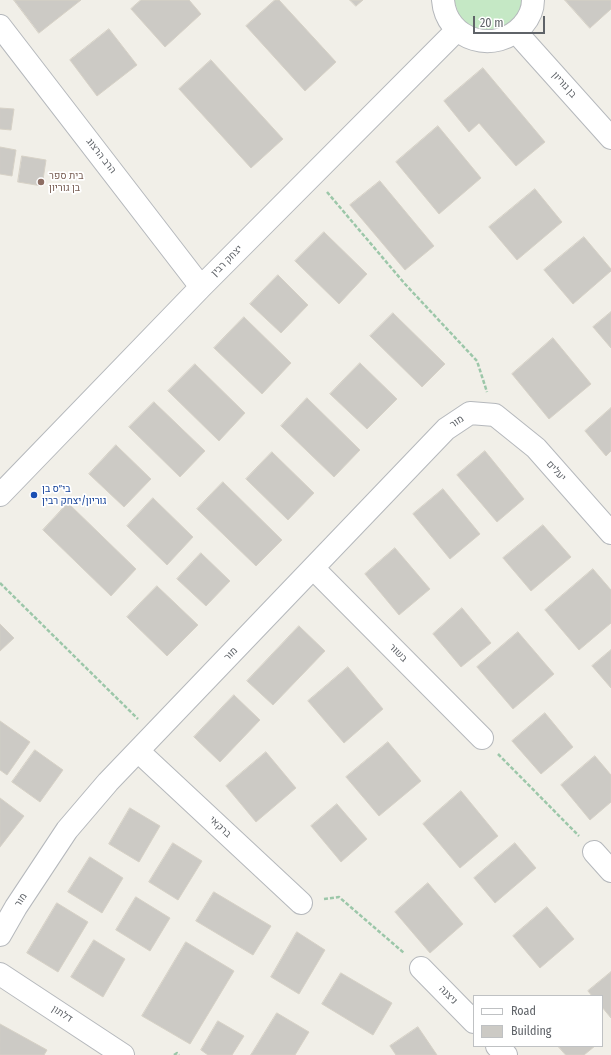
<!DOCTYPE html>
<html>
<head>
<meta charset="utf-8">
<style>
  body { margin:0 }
  #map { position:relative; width:611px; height:1055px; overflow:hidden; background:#f1efe8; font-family:"Fira Sans Condensed",sans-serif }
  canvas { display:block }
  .legend { position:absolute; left:473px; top:995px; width:130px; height:52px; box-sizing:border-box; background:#fff; border:1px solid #bfc1c3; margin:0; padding:5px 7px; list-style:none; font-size:12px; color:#5f6368 }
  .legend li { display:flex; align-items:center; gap:8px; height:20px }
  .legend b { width:20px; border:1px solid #bfc1c3 }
  .scale { position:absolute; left:473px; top:16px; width:72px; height:18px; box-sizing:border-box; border:2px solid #5f6368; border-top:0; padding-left:5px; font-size:12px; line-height:14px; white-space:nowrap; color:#5f6368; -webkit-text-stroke:3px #fff; paint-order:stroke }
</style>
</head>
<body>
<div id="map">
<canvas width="611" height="1055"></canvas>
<ul class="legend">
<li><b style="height:5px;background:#fff"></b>Road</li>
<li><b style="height:11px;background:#cccac5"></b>Building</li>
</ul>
<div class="scale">20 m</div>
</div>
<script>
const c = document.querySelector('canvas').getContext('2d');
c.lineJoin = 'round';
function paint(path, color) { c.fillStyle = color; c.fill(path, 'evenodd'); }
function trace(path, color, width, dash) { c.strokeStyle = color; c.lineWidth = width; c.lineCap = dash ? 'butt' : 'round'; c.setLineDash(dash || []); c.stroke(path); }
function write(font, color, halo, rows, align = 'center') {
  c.font = font + ' "Fira Sans Condensed",Heebo,sans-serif'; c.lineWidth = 3.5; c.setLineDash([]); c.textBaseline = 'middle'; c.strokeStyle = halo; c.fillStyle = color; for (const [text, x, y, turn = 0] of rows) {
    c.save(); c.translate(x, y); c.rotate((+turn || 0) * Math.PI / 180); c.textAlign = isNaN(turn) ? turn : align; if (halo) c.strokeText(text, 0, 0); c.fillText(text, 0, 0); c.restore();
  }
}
paint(new Path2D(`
  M454 0H523L517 19 503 30 485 32 468 26 459 15Z`), '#c5e8c5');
const building = new Path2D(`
  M14 0H81L39 33Z
  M141 0H189L201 14 165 47 131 9Z
  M275 0H279L336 62 305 91 246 26Z
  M350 0H363L356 6Z
  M565 0H611V9L590 28Z
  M109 29 137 65 97 96 70 60Z
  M211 60 283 139 251 168 179 89Z
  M483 68 545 142 516 166 479 123 469 132 444 101Z
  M0 108 14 109 11 130 0 129Z
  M438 126 481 178 439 214 396 162Z
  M0 147 16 150 12 176 0 174Z
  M22 156 46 160 42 186 18 182Z
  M380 181 434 246 405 270 350 205Z
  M535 189 562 222 517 260 489 227Z
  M324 232 367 274 339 304 295 261Z
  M584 237 611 269V271L573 304 544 270Z
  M278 275 308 305 281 333 250 304Z
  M611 312V348L593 327Z
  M393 313 445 364 422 387 370 336Z
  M244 317 291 363 262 394 214 348Z
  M553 338 591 384 549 419 512 374Z
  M360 363 397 399 367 429 330 394Z
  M195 364 245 413 219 441 168 391Z
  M307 398 360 450 334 477 281 426Z
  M154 402 205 451 180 477 129 427Z
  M611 408V451L606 456 585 431Z
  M116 445 151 479 124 507 89 474Z
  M485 451 524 499 497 522 457 475Z
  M272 452 314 493 288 520 246 479Z
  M223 482 282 540 256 566 197 509Z
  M443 489 480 534 450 559 413 514Z
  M153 498 193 537 167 565 127 526Z
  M68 503 136 569 111 596 43 530Z
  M543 525 571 557 531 591 503 558Z
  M395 548 430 589 399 615 365 574Z
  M201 553 230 581 206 606 177 579Z
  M593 569 611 590V623L579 650 545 610Z
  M157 586 198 625 167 656 127 617Z
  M462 608 491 643 461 667 433 634Z
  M0 624 14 638 0 651Z
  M299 626 325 651 273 705 247 681Z
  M518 632 554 674 513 709 477 667Z
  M611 650V688L592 666Z
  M348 667 383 709 344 743 308 701Z
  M234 695 260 720 220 762 194 737Z
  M545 713 573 747 541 774 512 741Z
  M0 721 30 742 7 775 0 770Z
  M388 742 421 781 379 816 346 777Z
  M35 750 63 770 40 802 12 782Z
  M266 752 296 788 256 822 226 786Z
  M595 756 611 775V802L590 820 561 785Z
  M461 791 498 836 460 868 423 824Z
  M0 798 24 816 0 847Z
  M337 804 367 839 341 862 311 826Z
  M130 808 160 826 139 862 109 844Z
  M173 843 202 861 178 900 149 882Z
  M515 843 536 868 495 903 474 878Z
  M90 857 123 878 102 913 68 892Z
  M428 883 463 924 430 953 395 912Z
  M214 892 271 926 253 955 196 921Z
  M136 897 170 918 150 951 116 930Z
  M57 903 88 922 58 972 27 953Z
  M547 907 574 939 540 968 513 936Z
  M297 932 325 950 299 994 271 977Z
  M94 940 125 959 103 997 71 977Z
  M186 942 234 971 190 1044 142 1016Z
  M611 972V1018L602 1007V996H592L588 991Z
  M341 973 392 1003 373 1035 322 1004Z
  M277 1013 309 1032 295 1055H251Z
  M218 1021 244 1036 232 1055H208L201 1050Z
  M0 1024 47 1050 44 1055H0Z
  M418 1027 437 1055H396L390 1046Z
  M558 1046H595L584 1055H566Z`);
paint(building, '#cccac5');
trace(building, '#d6d1c6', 1);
const minor = new Path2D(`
  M443 0C446 41 496 55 523 25 529 18 533 9 533 0
  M0 26 201 287
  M516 32 611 138
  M0 495 201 287 457 30
  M313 568 482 738
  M138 751 301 903
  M594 852 611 871
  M0 935 16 907 67 830 108 782 446 429 470 413 495 415 536 448 611 533
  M421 968 474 1022
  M0 974 123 1055
  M497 1046 506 1055`);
trace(minor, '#b5b8bc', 24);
trace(new Path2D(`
  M327 192 405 284 477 361 487 392
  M0 583 138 719
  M498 754 579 836
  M324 899 339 897 404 953
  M174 1055 177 1053 179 1055`), '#9cc7a9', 2.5, [4, 2]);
trace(minor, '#fff', 22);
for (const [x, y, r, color] of [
  [41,182,4,"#8d6e63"],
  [34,495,4,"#1a4fb4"]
]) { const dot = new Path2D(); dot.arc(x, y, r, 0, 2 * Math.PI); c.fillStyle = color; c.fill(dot); trace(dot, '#fff', 1.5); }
write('10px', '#5f6368', '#fff', [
  ["בן גוריון",564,85,48],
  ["הרב הרצוג",101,156,52],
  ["יצחק רבין",227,261,-45],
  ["מור",457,422,-35],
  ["יעלים",556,471,48],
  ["בשור",398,653,45],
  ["מור",231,654,-46],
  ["ברקאי",220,827,43],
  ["מור",21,900,-57],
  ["ניצנה",448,995,46],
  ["דלתון",62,1014,33]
]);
write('10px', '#785e54', '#fff', [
  ["בית ספר",49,176],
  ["בן גוריון",49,188]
], 'left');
write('10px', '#164399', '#fff', [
  ["בי״ס בן",42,489],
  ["גוריון/יצחק רבין",42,501]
], 'left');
</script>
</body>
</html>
